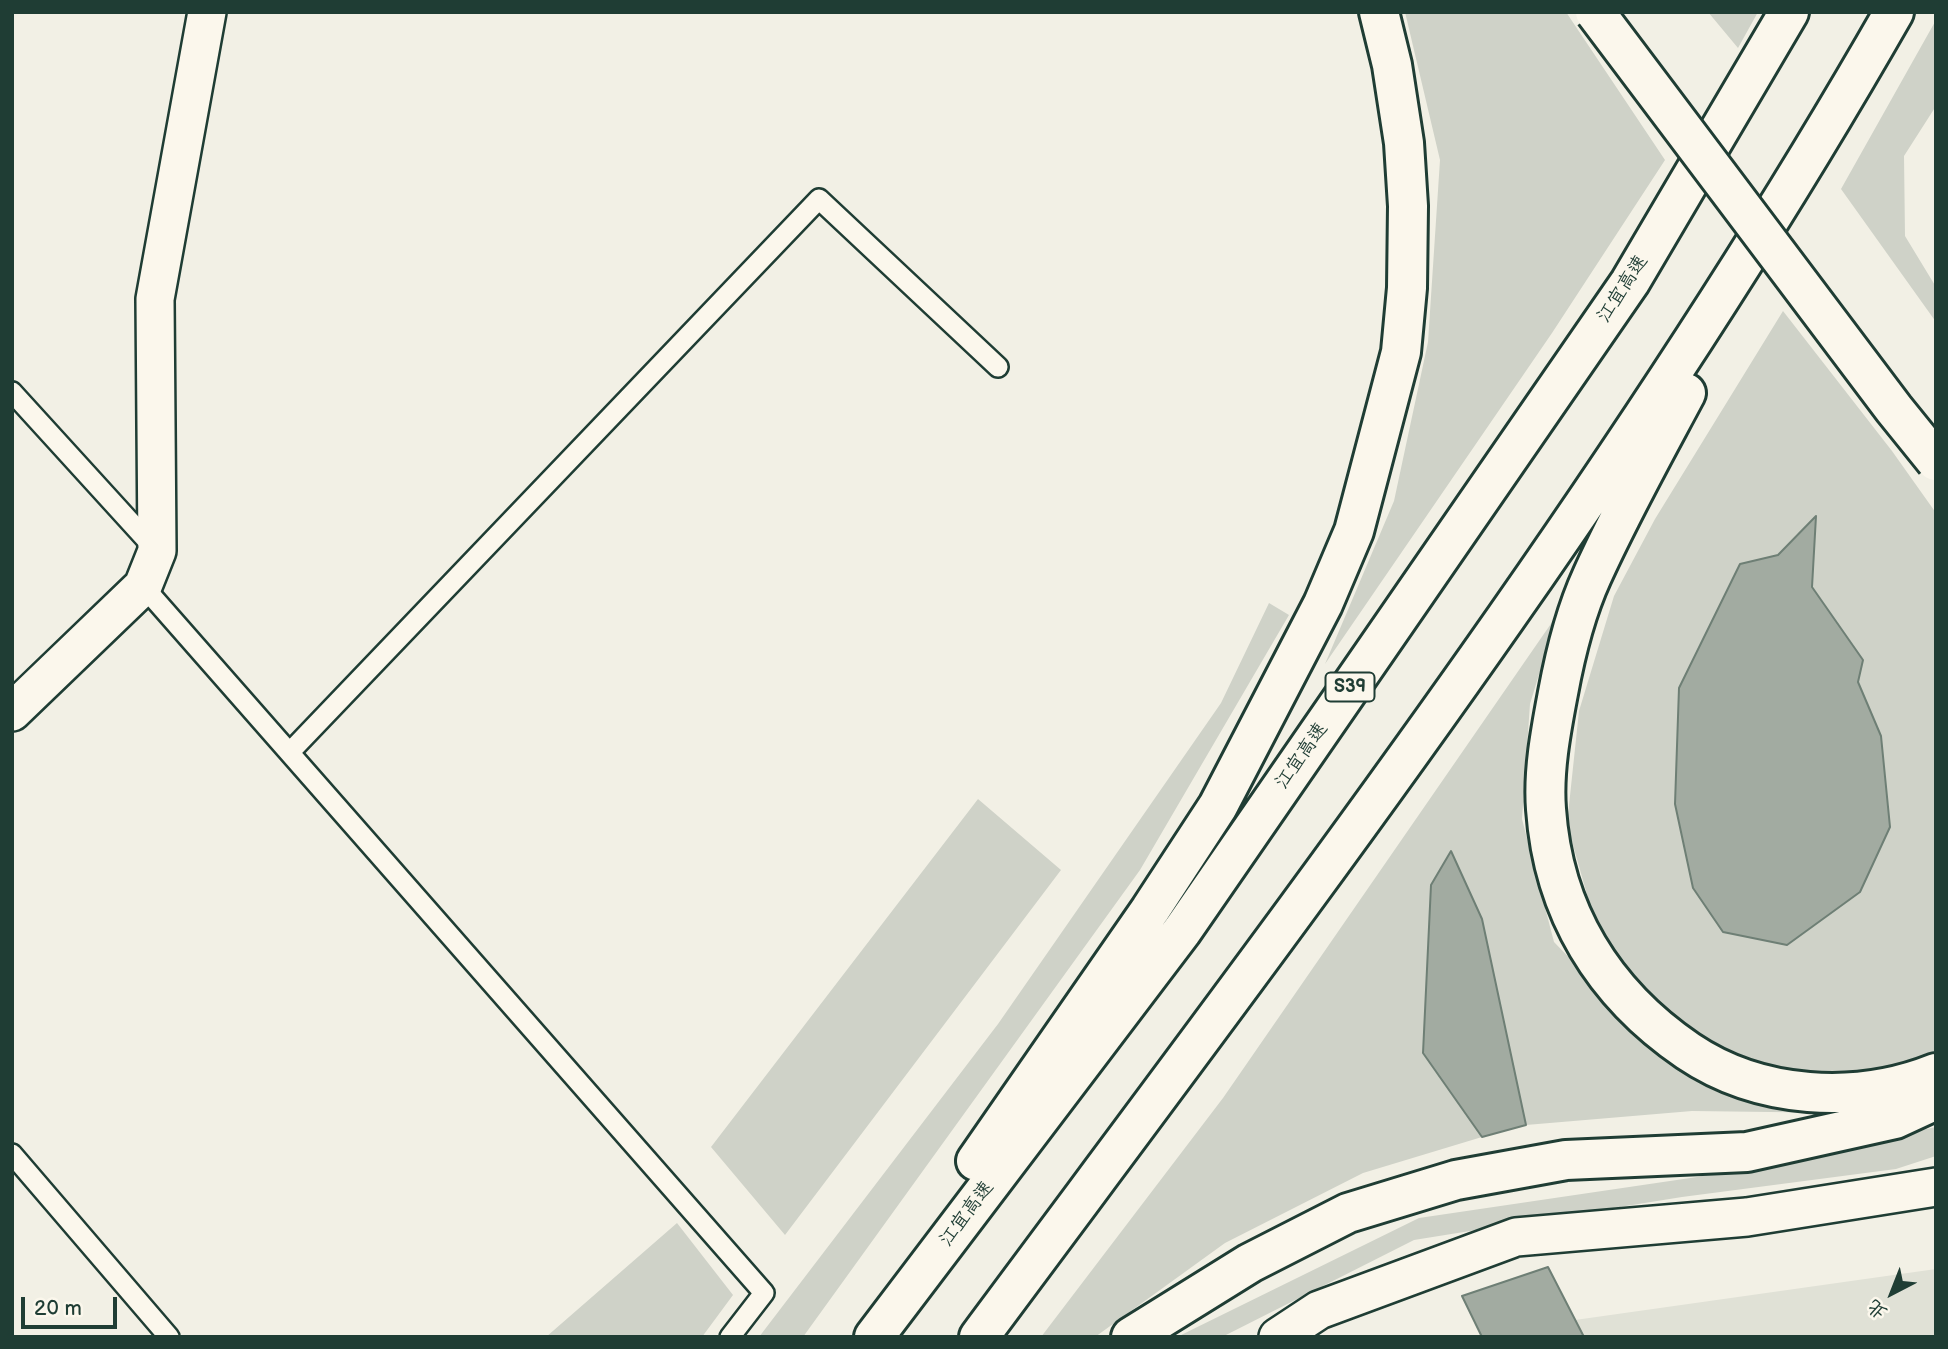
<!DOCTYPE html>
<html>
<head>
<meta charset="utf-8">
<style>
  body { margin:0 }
  #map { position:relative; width:1948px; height:1349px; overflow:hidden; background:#f2f0e5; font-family:"Balsamiq Sans","LXGW WenKai TC",sans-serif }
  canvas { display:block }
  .frame { position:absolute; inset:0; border:14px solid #1f3d34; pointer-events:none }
  .north { position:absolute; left:1857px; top:1258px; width:70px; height:70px; -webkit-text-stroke:5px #fbf7ec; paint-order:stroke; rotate:222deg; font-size:19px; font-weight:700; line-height:28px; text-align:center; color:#1f3d34 }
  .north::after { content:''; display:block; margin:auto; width:24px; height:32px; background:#1f3d34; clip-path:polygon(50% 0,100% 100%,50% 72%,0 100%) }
  .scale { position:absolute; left:21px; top:1297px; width:96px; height:32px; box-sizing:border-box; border:4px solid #1f3d34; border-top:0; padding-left:9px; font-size:21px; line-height:24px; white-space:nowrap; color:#1f3d34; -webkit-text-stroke:5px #fbf7ec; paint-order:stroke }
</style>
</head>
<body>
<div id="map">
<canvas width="1948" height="1349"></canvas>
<div class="frame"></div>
<div class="north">北</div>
<div class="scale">20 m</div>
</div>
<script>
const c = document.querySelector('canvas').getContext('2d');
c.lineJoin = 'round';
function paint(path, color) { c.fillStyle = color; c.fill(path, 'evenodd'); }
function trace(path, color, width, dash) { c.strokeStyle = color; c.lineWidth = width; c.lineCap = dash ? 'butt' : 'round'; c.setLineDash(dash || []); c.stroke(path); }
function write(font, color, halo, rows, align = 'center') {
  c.font = font + ' "Balsamiq Sans","LXGW WenKai TC",sans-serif'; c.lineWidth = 5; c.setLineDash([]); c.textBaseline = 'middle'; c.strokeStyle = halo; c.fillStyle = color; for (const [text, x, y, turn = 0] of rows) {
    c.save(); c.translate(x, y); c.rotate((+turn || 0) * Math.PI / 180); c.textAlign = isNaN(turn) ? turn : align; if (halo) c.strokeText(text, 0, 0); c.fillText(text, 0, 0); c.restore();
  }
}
paint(new Path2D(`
  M1936 1269V1337H1584L1575 1320Z`), '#e0e1d6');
paint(new Path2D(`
  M1405 12H1566L1665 160 1552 333 1325 664 1394 501 1428 342 1440 160Z
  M1708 12H1758L1738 48Z
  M1936 20V106L1904 156 1905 236 1936 287V322L1841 189Z
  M1783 311 1892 451 1936 513V1056L1846 1083 1738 1071 1657 1016 1601 944 1567 824 1579 711 1614 596 1655 519ZM1816 517 1812 586 1863 660 1858 682 1881 736 1739 564 1778 555Z
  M1269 603 1289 615 1140 870 803 1337H759L998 1024 1221 703Z
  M1557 615 1530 704 1522 819 1554 942 1673 1065 1756 1101 1849 1113 1692 1111 1526 1125 1482 919 1423 1053 1482 1137 1363 1173 1225 1243 1095 1337H1041L1223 1098Z
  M978 799 1061 870 785 1235 711 1147Z
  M1936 1127V1156L1896 1169 1682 1197 1414 1240 1222 1337H1177L1419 1218 1697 1177Z
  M677 1223 733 1295 702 1337H546Z`), '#cfd2c8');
const water = new Path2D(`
  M1816 516 1812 587 1863 660 1858 682 1881 736 1890 827 1860 892 1787 945 1723 932 1693 888 1675 804 1679 688 1740 564 1778 555Z
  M1451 851 1482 919 1526 1125 1482 1137 1423 1053 1431 885Z
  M1548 1267 1584 1337H1482L1462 1296Z`);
paint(water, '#a2aba1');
trace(water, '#6e7f75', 2);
const service = new Path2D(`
  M12 392 155 549
  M143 586 764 1293 730 1337
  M290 752 819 199 998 367
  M12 1154 169 1337`);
const minor = new Path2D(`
  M12 712 143 586 157 551 155 299 207 12
  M1278 1337 1319 1310 1516 1237 1747 1217 1936 1187`);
const motorway = new Path2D(`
  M1686 393C1654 453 1620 514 1592 576 1576 611 1565 655 1558 693 1551 730 1543 771 1546 809 1553 911 1603 993 1688 1051 1759 1099 1856 1105 1936 1073
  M976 1161 1150 910 1218 806 1323 604 1354 531 1401 352 1407 288 1408 206 1404 143 1392 65 1379 12
  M874 1337 1182 931 1630 282 1789 12
  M979 1337C1299 906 1627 479 1894 12
  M1131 1337 1250 1263 1348 1213 1456 1180 1566 1160 1747 1152 1895 1119 1936 1100`);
trace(service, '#1f3d34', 24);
trace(minor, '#1f3d34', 42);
trace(motorway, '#1f3d34', 44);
trace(service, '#fbf7ec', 19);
trace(minor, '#fbf7ec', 37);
trace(motorway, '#fbf7ec', 38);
const motorwayBridge = new Path2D(`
  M1595 12 1894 409 1936 461`);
trace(motorwayBridge, '#1f3d34', 44, []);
trace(motorwayBridge, '#fbf7ec', 38);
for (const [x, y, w] of [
  [1350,687,49]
]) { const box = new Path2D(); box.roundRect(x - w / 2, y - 14.5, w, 29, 5); c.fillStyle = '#fbf7ec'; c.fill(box); trace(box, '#1f3d34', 2); }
write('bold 18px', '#1f3d34', null, [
  ["S39",1350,687]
]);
write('19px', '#1f3d34', '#fbf7ec', [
  ["江宜高速",1623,289,-57],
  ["江宜高速",1302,756,-55],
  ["江宜高速",967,1214,-53]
]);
</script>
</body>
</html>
